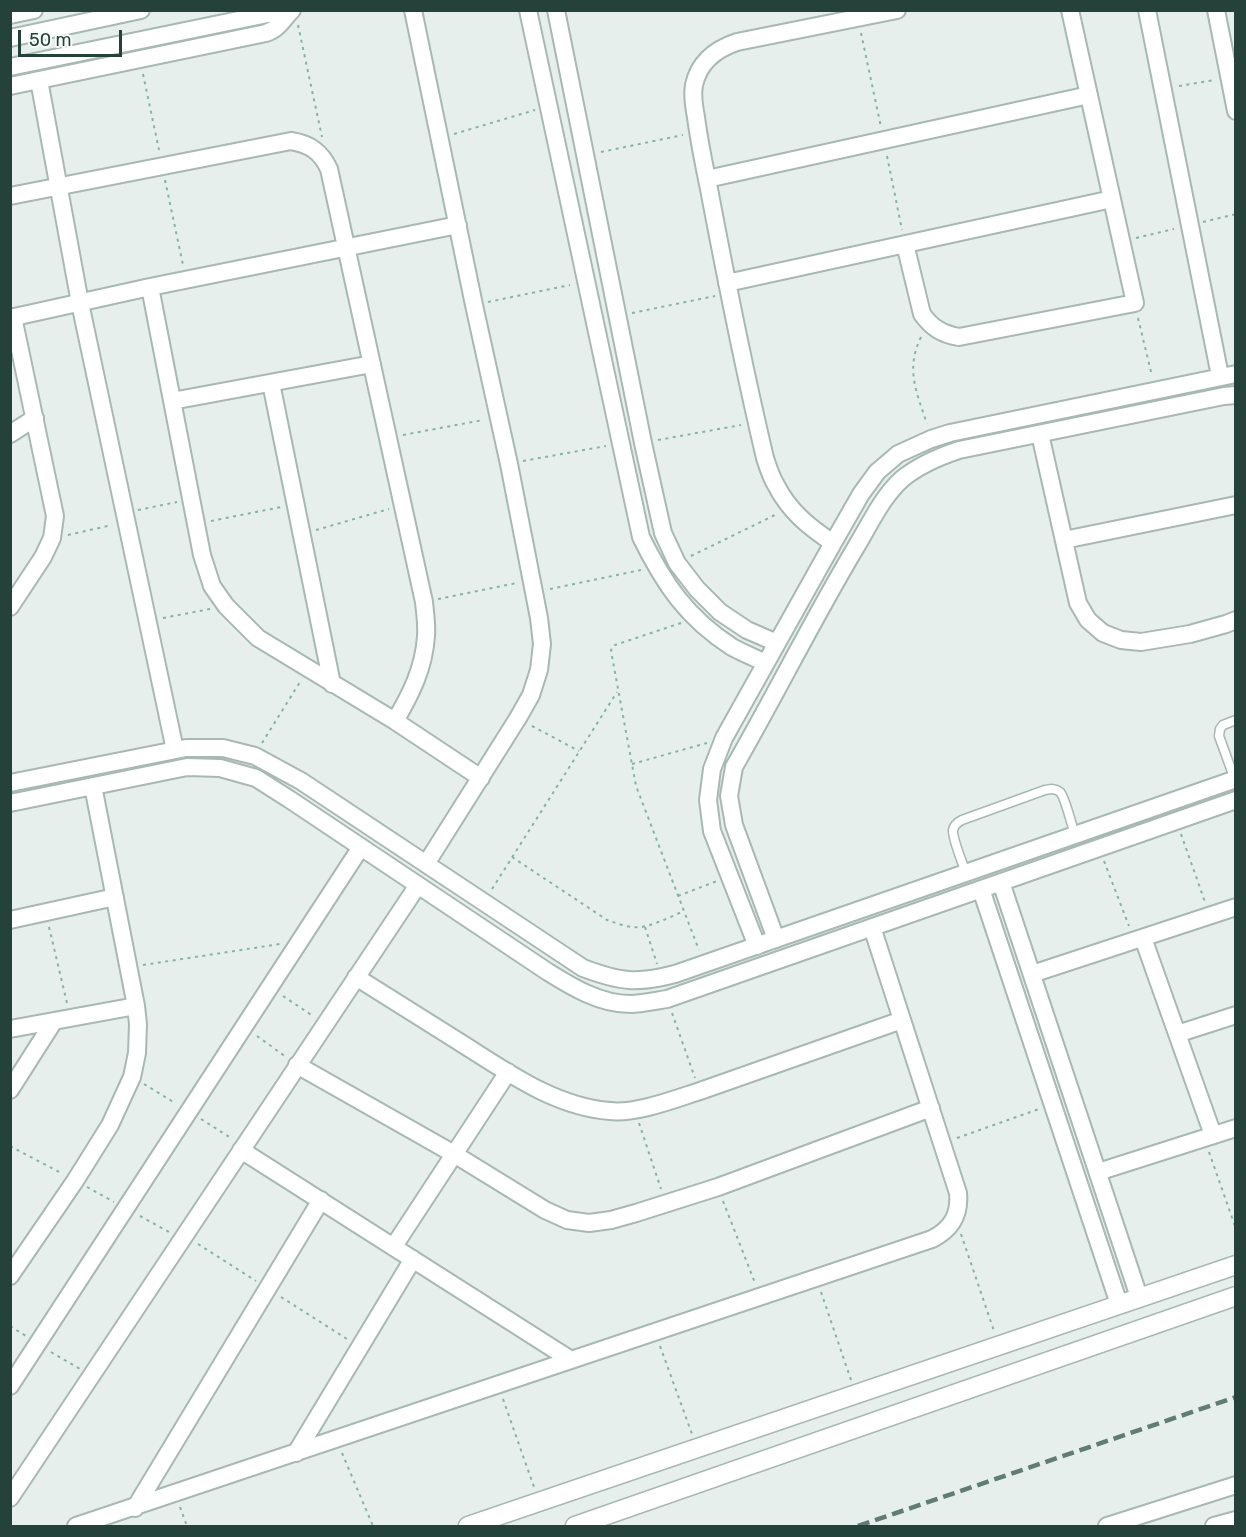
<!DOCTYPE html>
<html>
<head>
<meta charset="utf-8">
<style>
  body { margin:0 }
  #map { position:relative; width:1246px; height:1537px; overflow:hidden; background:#e6efeb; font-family:Rubik,sans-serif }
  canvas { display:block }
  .frame { position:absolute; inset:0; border:12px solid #24423a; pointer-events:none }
  .scale { position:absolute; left:18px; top:30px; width:104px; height:27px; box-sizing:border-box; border:3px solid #24423a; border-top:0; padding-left:8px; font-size:18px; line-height:21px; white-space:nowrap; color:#24423a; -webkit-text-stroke:4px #f7fbf9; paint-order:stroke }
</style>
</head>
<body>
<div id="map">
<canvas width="1246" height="1537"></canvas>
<div class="frame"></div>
<div class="scale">50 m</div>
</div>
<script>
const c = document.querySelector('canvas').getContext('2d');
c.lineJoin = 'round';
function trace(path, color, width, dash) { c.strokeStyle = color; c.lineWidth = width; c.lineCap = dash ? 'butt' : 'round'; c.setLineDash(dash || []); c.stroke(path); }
const service = new Path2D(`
  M1235 780 1219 736 1220 729 1223 725 1236 720
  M966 873C963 864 952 838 953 830 954 825 958 822 962 820L1045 790C1051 789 1055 788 1060 792 1065 797 1072 826 1075 835`);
const minor = new Path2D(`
  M413 10 474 305 509 464 539 618 542 644 539 670 531 695 518 718 426 864
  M528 10 641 537C664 584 687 618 732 647 743 653 755 658 766 663
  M556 10 643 443 663 533 677 563 697 589 720 612 747 630 777 643
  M1147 10 1220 376
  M1216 10 1236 111
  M10 15 34 10
  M10 38 141 10
  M10 67 287 10
  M39 80 80 303 175 750
  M10 86 266 33C279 29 283 19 292 10
  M707 179 1089 95
  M10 196 291 141C310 144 321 152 329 169L424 602C425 613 427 625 426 636 424 668 411 694 395 721
  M905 244 922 314C932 328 942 334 959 337L1135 303 1070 10
  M727 283 1112 199
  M150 287 202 555 212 586 226 606 258 638 395 721 481 778
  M10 318 150 287 458 225
  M271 383 332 684
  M172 401 372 364
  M10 434 35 418
  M1040 434 1078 603 1088 620 1103 633 1121 640 1141 642 1190 634 1226 624 1236 620
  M1064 540 1236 505
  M833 543C809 527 789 511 776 485 771 477 768 467 765 458 744 369 726 279 709 189 704 165 699 141 696 117 694 107 692 96 694 85 699 62 716 49 737 42L897 10
  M10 607 43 557 52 538 55 516 13 317
  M10 783 186 748H223L255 756 301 781 583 968C620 982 637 984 675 974L1236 779
  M10 803 187 767 220 768 256 778 289 799 548 972C572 987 600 1004 630 1004 642 1004 655 1001 667 999L1236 800
  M1001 882 1139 1297
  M981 889 1119 1304
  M10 920 115 897
  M1143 938 1213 1135
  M776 939 734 825 729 796 734 767C776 694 813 619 856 547 870 524 882 497 902 479 919 465 938 457 959 450L1224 396 1236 395
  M757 946 712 831 708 800 712 769 724 738 833 543 861 494 877 472 898 454 931 439 950 433 1236 374
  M1032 974 1236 907
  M356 977C391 999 426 1021 461 1043 507 1072 555 1107 610 1111 636 1114 675 1099 700 1091L902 1020
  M10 1029 136 1006
  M1177 1034 1236 1015
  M297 1065 454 1154 545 1210 567 1220 589 1223 611 1220 636 1213 718 1187 931 1108
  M10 1090 54 1021
  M241 1150 571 1360
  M1098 1172 1236 1128
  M394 1246 508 1072
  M10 1276 75 1181 110 1125 132 1077 137 1053 138 1024 136 1006 93 786
  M10 1386 361 847
  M296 1453 413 1259
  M10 1498 418 885
  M135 1508 321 1200
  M76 1526 932 1239C952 1229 960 1214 958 1193L872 927
  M1107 1526 1236 1485
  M1214 1526 1236 1520`);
const tertiary = new Path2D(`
  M468 1526 1236 1265
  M575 1526 1236 1296`);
trace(service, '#a8b8b2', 11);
trace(minor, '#a8b8b2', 20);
trace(tertiary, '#a8b8b2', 21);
trace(new Path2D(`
  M298 25 322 137
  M861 33 881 127
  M143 74 159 150
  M1179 86 1214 80
  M454 134 535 110
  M601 152 683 135
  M887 156 902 230
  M165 180 183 265
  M1203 222 1236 214
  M1136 238 1174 229
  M488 302 570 285
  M632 313 715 296
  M1138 318 1152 376
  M921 337C905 370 917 393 927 424
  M403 435 483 420
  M658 440 741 425
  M523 461 606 446
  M138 510 177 502
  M211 521 281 507
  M316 530 389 509
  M68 535 112 525
  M691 556 777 514
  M550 589 641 570
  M438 599 517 583
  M163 618 210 609
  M681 623 615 645 612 647 611 651 636 786 699 950
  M532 726 579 751
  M262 743 300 682
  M632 764 707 743
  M1181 834 1205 902
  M512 857 607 920C619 924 633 930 646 926 659 923 672 916 684 911
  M1104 861 1129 926
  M492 889 617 692
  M678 896 717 881
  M49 927 67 1003
  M645 927 657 964
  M143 965 280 944
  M283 996 313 1016
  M672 1013 695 1078
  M257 1036 286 1057
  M144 1084 175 1103
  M201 1119 231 1138
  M639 1123 661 1189
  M957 1138 1039 1109
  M10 1146 61 1173
  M1209 1152 1236 1229
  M87 1187 114 1202
  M723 1201 755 1283
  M140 1216 169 1232
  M961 1234 994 1331
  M198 1244 256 1281
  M821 1292 851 1380
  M281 1297 347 1339
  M10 1326 26 1336
  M660 1346 692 1434
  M51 1352 80 1369
  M503 1399 534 1487
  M342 1453 373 1526
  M180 1507 187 1526`), '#86b3a5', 2, [3, 4.5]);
trace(service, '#fff', 8);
trace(minor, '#fff', 16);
trace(tertiary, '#fff', 18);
trace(new Path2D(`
  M858 1526 1236 1397`), '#5f7d75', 4.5, [12, 6]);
</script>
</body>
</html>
